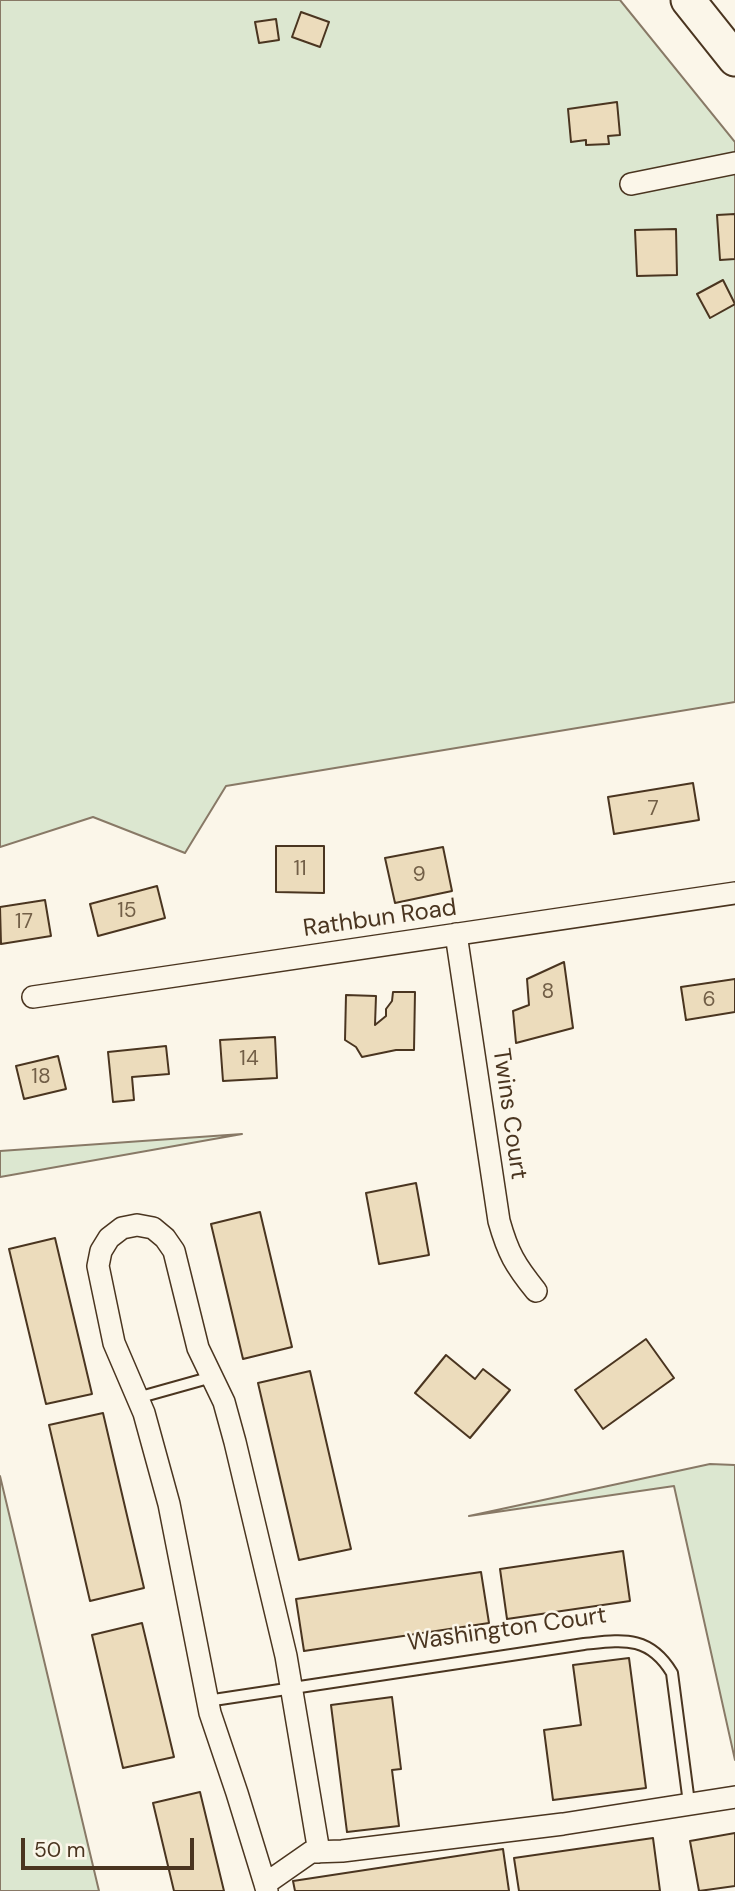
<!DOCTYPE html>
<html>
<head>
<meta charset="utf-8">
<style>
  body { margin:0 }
  #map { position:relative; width:735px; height:1891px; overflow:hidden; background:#fbf6e9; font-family:"DM Sans",sans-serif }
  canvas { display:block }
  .scale { position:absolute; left:21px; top:1838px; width:173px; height:32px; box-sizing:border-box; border:4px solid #4a3520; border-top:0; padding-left:9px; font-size:21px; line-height:24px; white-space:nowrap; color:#4a3520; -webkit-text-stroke:5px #fbf6e9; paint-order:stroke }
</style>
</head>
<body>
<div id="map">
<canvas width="735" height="1891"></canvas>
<div class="scale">50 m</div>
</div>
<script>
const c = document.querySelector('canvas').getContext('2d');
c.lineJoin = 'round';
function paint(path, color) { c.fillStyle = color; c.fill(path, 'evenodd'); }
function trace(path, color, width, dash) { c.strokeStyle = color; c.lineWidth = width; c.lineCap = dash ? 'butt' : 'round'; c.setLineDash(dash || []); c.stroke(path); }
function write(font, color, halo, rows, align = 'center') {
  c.font = font + ' "DM Sans",sans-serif'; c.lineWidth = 5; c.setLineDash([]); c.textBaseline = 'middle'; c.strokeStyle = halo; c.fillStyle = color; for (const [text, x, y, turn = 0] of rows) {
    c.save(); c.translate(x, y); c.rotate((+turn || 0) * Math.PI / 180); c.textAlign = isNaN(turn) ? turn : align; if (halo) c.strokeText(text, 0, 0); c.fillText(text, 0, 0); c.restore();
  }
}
const green = new Path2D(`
  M0 0H620L735 142V702L226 786 185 853 93 817 0 847Z
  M242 1134 0 1177V1151Z
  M710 1464 735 1465V1760L674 1486 469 1516Z
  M0 1476 99 1891H0Z`);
paint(green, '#dce7d0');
trace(green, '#887966', 2);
const building = new Path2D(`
  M301 12 329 22 320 47 292 37Z
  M276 19 279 40 259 43 255 22Z
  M617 102 620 135 608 136 609 144 586 145V140L571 142 568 109Z
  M735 214V259L720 260 717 215Z
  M676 229 677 275 637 276 635 230Z
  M723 280 735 304 710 318 697 294Z
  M693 783 699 820 614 834 608 797Z
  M276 846H324V893L276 892Z
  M443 847 452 891 395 903 385 858Z
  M157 886 165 918 98 936 90 904Z
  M45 900 51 936 1 944 0 907Z
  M564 962 573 1028 516 1043 513 1011 529 1005 527 979Z
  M735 979V1012L686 1020 681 987Z
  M393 992H415L414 1050H396L362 1057 356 1047 345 1040 346 995 376 996 375 1025 386 1016V1009L392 1001Z
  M275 1037 277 1078 223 1081 220 1040Z
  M166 1046 169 1074 132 1077 134 1100 113 1102 108 1052Z
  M58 1056 66 1089 24 1099 16 1066Z
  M416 1183 429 1255 379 1264 366 1193Z
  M260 1212 292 1347 243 1359 211 1224Z
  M55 1238 92 1394 46 1404 9 1249Z
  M646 1339 674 1378 603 1429 575 1390Z
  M446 1355 475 1379 483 1369 510 1390 470 1438 415 1393Z
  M310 1371 351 1549 299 1560 258 1383Z
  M103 1413 144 1588 90 1601 49 1425Z
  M623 1551 630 1601 507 1619 500 1569Z
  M481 1572 489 1623 304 1651 296 1599Z
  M142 1623 174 1757 123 1768 92 1635Z
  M629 1658 646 1788 553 1800 544 1730 581 1725 573 1665Z
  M392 1697 401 1769 392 1770 399 1826 347 1832 331 1705Z
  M200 1792 224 1891H174L153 1803Z
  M735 1833V1886L699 1891 690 1841Z
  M653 1838 660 1891H519L514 1858Z
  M503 1849 509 1891H295L293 1881Z`);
paint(building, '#ecdcbc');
trace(building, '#4a3520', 2);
const service = new Path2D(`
  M137 1398 212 1377
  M207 1701 584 1644C623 1640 649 1635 672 1673L689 1803`);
const minor = new Path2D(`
  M631 184 735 163
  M456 934 499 1221C508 1253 515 1265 536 1291
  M33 997 735 893
  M265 1884 237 1793 210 1713 169 1504 144 1413 114 1343 98 1266 101 1251 109 1238 122 1228 137 1225 153 1228 165 1238 174 1251 198 1348 224 1402 235 1442 286 1656 319 1852
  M267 1891 265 1884 311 1852 342 1851 563 1824 735 1797`);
const primary = new Path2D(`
  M688 0 735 59`);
trace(service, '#4a3520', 14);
trace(minor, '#4a3520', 24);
trace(primary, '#4a3520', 37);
trace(service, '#fbf6e9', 10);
trace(minor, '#fbf6e9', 21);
trace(primary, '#fbf6e9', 33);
write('21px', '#725f47', null, [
  ["7",653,809],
  ["11",300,869],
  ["9",419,875],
  ["15",127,911],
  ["17",24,922],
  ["8",548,992],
  ["6",709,1000],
  ["14",249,1059],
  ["18",41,1077]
]);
write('24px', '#4a3520', '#fbf6e9', [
  ["Rathbun Road",380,919,-8],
  ["Twins Court",509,1114,82],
  ["Washington Court",507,1630,-8]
]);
</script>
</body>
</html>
